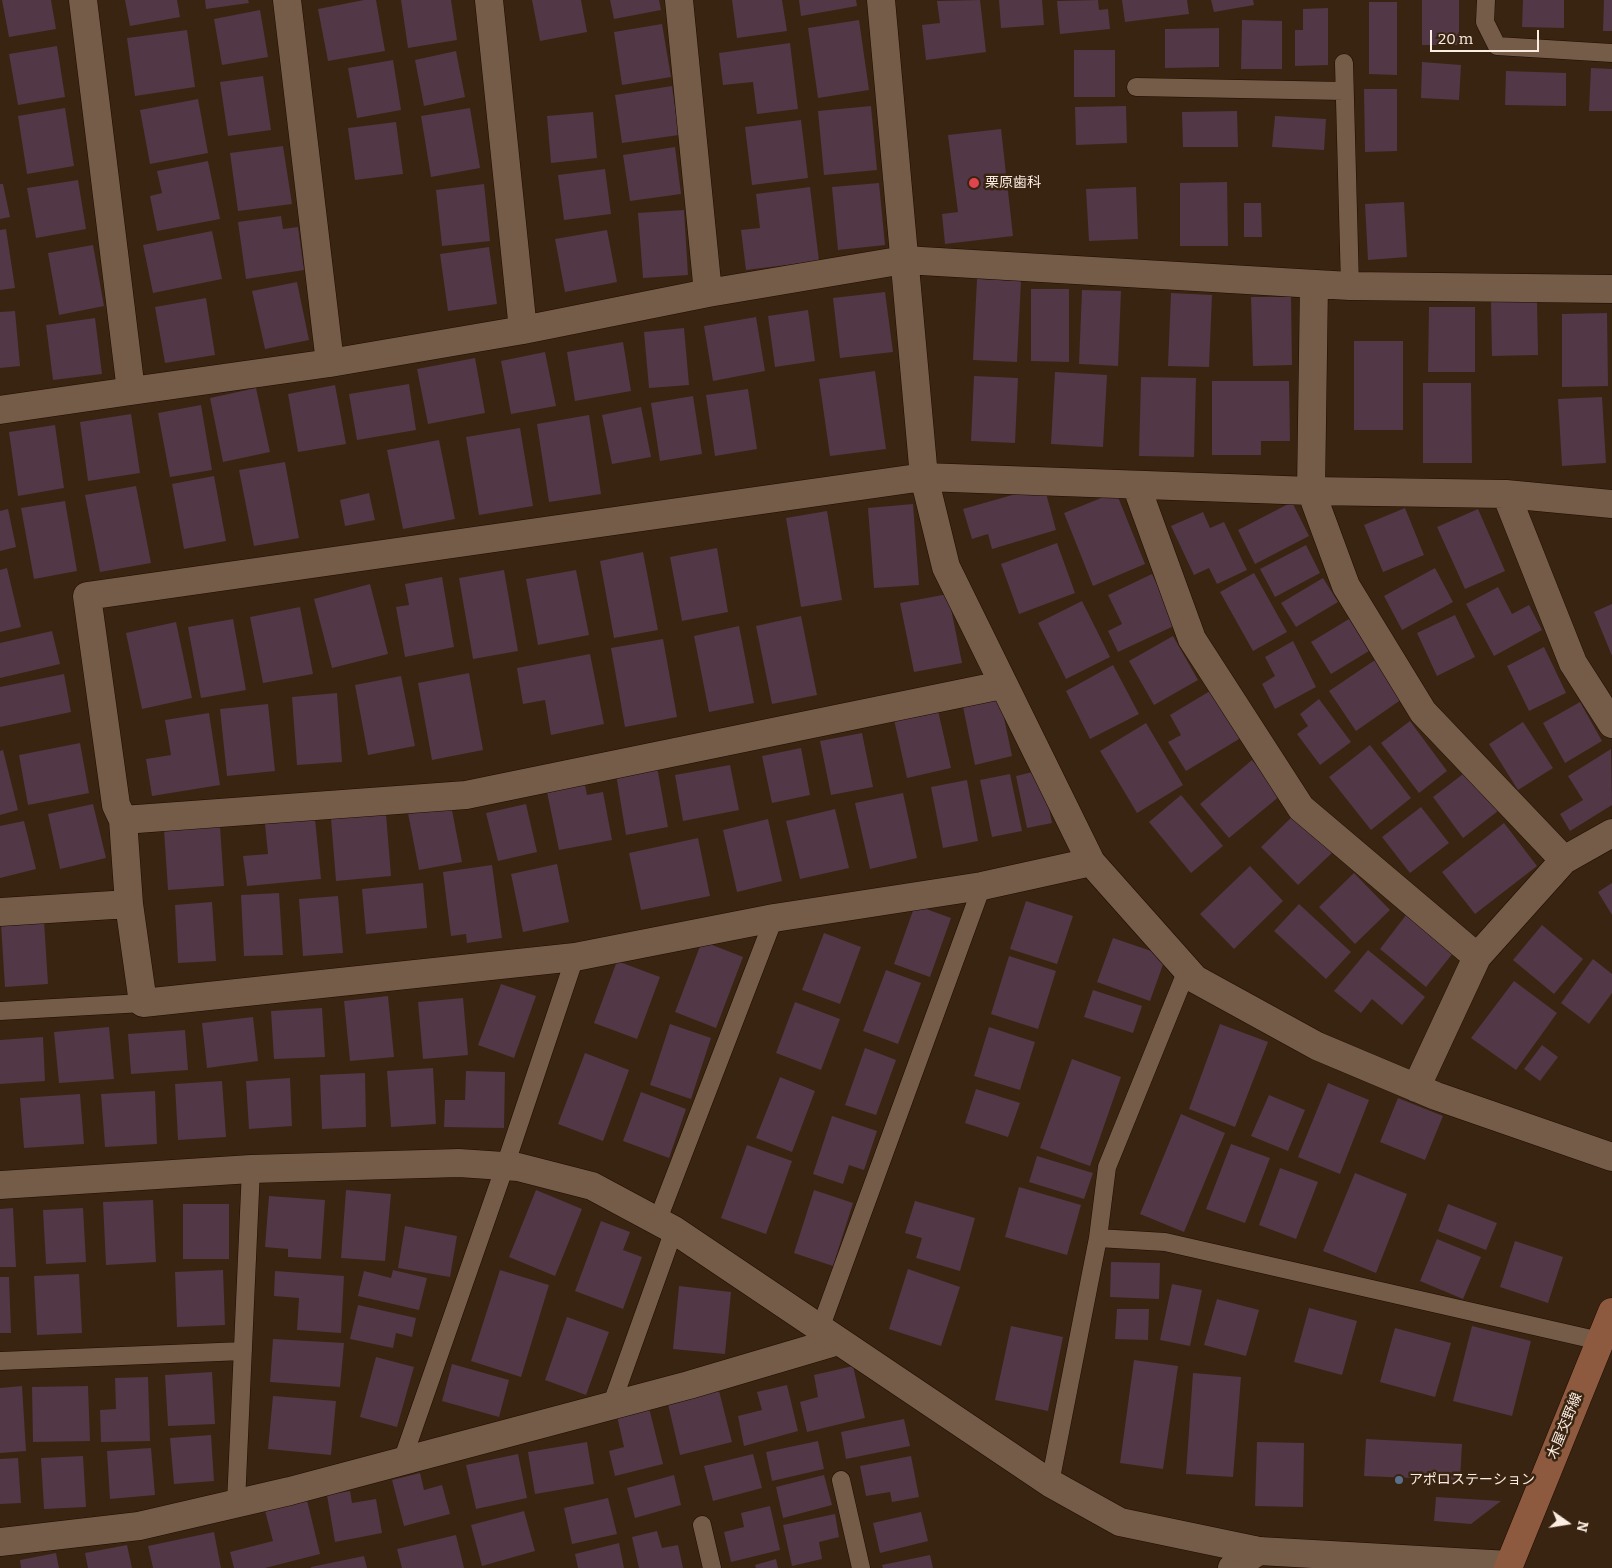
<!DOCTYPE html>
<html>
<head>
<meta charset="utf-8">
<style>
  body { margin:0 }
  #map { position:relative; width:1612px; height:1568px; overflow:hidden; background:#392411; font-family:Bitter,serif }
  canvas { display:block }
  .north { position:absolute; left:1542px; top:1498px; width:50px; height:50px; -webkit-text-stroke:4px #392411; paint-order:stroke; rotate:103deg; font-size:14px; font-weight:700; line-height:20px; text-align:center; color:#fcede2 }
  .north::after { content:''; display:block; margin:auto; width:18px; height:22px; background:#fcede2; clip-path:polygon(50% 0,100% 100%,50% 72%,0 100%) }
  .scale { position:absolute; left:1430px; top:30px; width:109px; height:22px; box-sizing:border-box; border:2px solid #fcede2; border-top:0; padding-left:6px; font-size:15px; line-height:18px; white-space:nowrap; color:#fcede2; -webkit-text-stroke:4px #392411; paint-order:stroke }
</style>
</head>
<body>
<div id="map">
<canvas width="1612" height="1568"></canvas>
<div class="north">N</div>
<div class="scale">20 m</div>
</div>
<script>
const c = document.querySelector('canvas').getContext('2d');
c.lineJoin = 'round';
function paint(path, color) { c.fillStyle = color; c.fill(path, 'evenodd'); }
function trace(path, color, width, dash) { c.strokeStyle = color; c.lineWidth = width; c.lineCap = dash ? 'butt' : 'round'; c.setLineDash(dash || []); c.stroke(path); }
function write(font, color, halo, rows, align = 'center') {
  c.font = font + ' Bitter,"Noto Sans JP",serif'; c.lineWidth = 5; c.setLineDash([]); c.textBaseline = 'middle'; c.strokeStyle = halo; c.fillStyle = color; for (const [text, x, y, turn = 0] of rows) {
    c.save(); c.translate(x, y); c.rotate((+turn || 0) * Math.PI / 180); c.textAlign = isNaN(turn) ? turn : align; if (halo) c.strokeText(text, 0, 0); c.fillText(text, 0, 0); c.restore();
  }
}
paint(new Path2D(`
  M2 0H51L56 29 9 37Z
  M125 0H177L180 17 130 26Z
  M205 0H248L249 3 206 9Z
  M364 0H376L385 51 328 61 318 9Z
  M401 0H451L457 40 408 48Z
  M532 0H581L587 32 540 41Z
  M610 0H659L661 10 614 19Z
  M732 0H782L787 31 737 38Z
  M799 0H856L857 6 801 16Z
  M980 0 986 52 926 60 922 25 940 23 937 1Z
  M999 0H1042L1044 25 1001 28Z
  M1098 0 1099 10 1108 9 1110 29 1060 34 1057 1Z
  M1122 0H1187L1189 14 1125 22Z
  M1211 0H1253L1254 5 1214 12Z
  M1422 0H1459V45H1422Z
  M1523 0H1564V28L1522 27Z
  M1604 0H1612V31H1603Z
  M1369 2H1397V75L1369 74Z
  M1328 8V65L1295 66V30H1303V9Z
  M260 10 268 57 222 65 214 19Z
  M859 20 869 90 818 98 808 28Z
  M1242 20 1282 21V69H1241Z
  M662 24 671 77 622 85 614 32Z
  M1219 28V67L1165 68V29Z
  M187 30 195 87 135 96 127 38Z
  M790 43 798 109 757 114 753 82 723 85 719 53Z
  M57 46 65 97 18 105 9 54Z
  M1074 50H1115V97H1074Z
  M456 51 465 97 424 106 415 60Z
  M393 60 401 110 357 118 348 68Z
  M1422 62 1461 65 1459 100 1421 98Z
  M1591 68 1612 69V111H1589Z
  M1506 71 1566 73V106L1505 105Z
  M263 76 271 130 228 136 220 82Z
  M672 86 679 135 622 143 615 95Z
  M1364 89H1397V151L1365 152Z
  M198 99 208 153 150 164 140 110Z
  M871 106 877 170 824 175 818 111Z
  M1126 106 1127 143 1076 145 1075 107Z
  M65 108 74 166 27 174 18 116Z
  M470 108 480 168 431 177 421 116Z
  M1237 111 1238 147H1183L1182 112Z
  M593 112 597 158 551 163 547 116Z
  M1275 116 1326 119 1324 150 1272 147Z
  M801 120 808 178 752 185 745 127Z
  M396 122 403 174 355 180 348 128Z
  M1001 129 1013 236 945 244 942 214 958 212 948 135Z
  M283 146 292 204 238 211 230 153Z
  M675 147 681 194 630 201 623 155Z
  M208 161 220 219 157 231 150 196 162 193 157 171Z
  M605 169 611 214 564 220 558 175Z
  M78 180 86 229 36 238 27 188Z
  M1227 182 1228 246H1180V183Z
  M879 183 885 245 838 250 832 187Z
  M0 184H3L10 217 0 219Z
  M484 184 490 241 442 246 436 190Z
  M810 187 819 261 746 270 741 230 760 228 756 194Z
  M1136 187 1138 239 1089 241 1086 189Z
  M1404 202 1407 257 1368 260 1365 204Z
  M1244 203H1261L1262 237H1244Z
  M684 210 688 275 643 278 638 213Z
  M281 216 283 229 298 227 304 270 246 279 238 222Z
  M6 229 15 288 0 290V230Z
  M607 230 617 282 565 292 555 239Z
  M212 231 222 279 153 293 143 245Z
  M93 245 104 306 59 315 48 253Z
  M489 247 497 304 448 311 440 254Z
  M977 279 1021 281 1017 362 973 360Z
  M297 282 309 340 265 349 252 291Z
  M1031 289H1069V362L1031 361Z
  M1082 290 1121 291 1118 366 1079 364Z
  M885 292 893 352 840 358 833 298Z
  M1171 293 1212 295 1209 367 1168 366Z
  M1251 297H1291L1292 365 1253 366Z
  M206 298 215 355 165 363 155 307Z
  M1537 301 1538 355 1492 356 1491 302Z
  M1429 307H1475V372H1428Z
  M808 310 815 361 775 367 768 316Z
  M15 311 20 366 0 368V312Z
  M1607 313 1608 386 1562 387V314Z
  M756 317 765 371 713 381 704 326Z
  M95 318 102 374 53 380 46 325Z
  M684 328 689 385 649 388 644 332Z
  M1354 341H1403V430H1354Z
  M623 342 631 391 575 401 567 352Z
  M545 352 556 406 511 414 501 361Z
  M475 358 485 413 428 424 417 369Z
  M875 371 886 449 830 456 819 379Z
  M1055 372 1107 375 1103 447 1051 444Z
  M974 376 1018 378 1015 443 971 441Z
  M1141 377 1196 378 1194 457 1139 456Z
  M1212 381H1289L1290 441H1261V455H1212Z
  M1423 383H1471L1472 463H1423Z
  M409 384 416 430 357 440 349 394Z
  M335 385 346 444 298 452 288 394Z
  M256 388 270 452 223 462 210 398Z
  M748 389 757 449 715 456 706 395Z
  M693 396 702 454 660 461 651 403Z
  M1602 397 1606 463 1562 466 1558 399Z
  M201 405 212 470 170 477 158 413Z
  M641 407 651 457 612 464 602 415Z
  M131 414 140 473 88 481 80 422Z
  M589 415 601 494 549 502 537 424Z
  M55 425 64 488 18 496 9 432Z
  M520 428 533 506 479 515 466 437Z
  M439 440 455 519 403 529 387 450Z
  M285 462 299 538 254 546 239 470Z
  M214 476 226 541 184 549 172 484Z
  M136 486 151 563 100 572 85 495Z
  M1044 486 1056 530 992 549 988 534 972 539 963 509Z
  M1116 492 1145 564 1093 586 1064 513Z
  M369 493 375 520 345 526 340 500Z
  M65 501 77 571 34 579 21 508Z
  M1292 502 1309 536 1255 564 1238 530Z
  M913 504 919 585 874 588 868 508Z
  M1405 508 1424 555 1383 572 1364 525Z
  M8 509 16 547 0 551V511Z
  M1478 509 1505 571 1465 589 1437 527Z
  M827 511 842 600 801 607 786 518Z
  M1203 512 1210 528 1224 522 1247 570 1217 584 1209 568 1194 575 1171 526Z
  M1057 543 1075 593 1019 614 1001 564Z
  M1306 545 1320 573 1275 597 1260 569Z
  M717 548 728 612 682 621 670 557Z
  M643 552 658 630 614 638 600 561Z
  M7 568 21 627 0 632V570Z
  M1435 568 1453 602 1402 630 1384 596Z
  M504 570 518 651 473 659 459 578Z
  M576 570 589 635 538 645 526 579Z
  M1254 573 1287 632 1253 651 1220 592Z
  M1152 574 1176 625 1118 652 1108 631 1122 624 1108 595Z
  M442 577 454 647 405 657 396 607 409 605 405 584Z
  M1323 578 1338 602 1296 627 1281 603Z
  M370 584 388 654 332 668 314 599Z
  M1498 587 1512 614 1529 605 1542 630 1494 656 1466 604Z
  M948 594 962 663 914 672 900 603Z
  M1082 601 1110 657 1066 679 1038 623Z
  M1612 604V656L1594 612Z
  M300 607 313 674 263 683 250 617Z
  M1455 615 1475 657 1437 676 1417 633Z
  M801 616 817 695 772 704 756 626Z
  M233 619 246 690 201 698 188 627Z
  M1349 619 1369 651 1331 674 1311 642Z
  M176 622 192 698 142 709 126 633Z
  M739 626 754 703 709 712 694 636Z
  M52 631 60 664 0 678V643Z
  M1173 636 1198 680 1154 705 1129 661Z
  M663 639 677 717 625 727 611 648Z
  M1293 641 1316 687 1275 709 1262 684 1275 676 1265 657Z
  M1544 647 1566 693 1529 711 1507 666Z
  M590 654 604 724 551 735 545 700 523 704 517 668Z
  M1375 660 1402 699 1356 731 1329 691Z
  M1113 665 1139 714 1090 739 1066 691Z
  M469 673 483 750 432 760 418 683Z
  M64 674 71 712 0 727V687Z
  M401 676 415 746 368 755 355 685Z
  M1215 688 1244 736 1186 771 1168 742 1181 735 1170 715Z
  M337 693 342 762 297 765 292 697Z
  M999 694 1012 756 975 765 962 702Z
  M1319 699 1351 742 1320 765 1297 734 1308 726 1300 714Z
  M1580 702 1602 741 1565 763 1543 723Z
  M268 704 275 771 227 776 220 709Z
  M937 706 951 768 907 778 893 715Z
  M209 713 220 785 152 796 146 759 171 755 165 720Z
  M1410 721 1447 771 1419 793 1381 743Z
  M1523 722 1553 768 1518 790 1489 744Z
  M1146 723 1183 785 1137 813 1100 751Z
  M862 733 873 787 831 795 820 741Z
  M80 743 89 793 28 805 19 755Z
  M1370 745 1411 798 1371 830 1329 777Z
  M801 748 810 795 772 803 762 756Z
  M1611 749 1612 805 1570 831 1560 814 1583 800 1568 776Z
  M3 750 18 810 0 815V751Z
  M1252 760 1281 795 1229 838 1200 804Z
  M730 765 739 810 683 821 675 775Z
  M657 767 668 827 626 835 616 774Z
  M1041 770 1052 823 1027 828 1016 776Z
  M1467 771 1498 811 1463 838 1433 797Z
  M1010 774 1022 831 992 837 980 780Z
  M967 780 978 841 943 848 931 787Z
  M585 785 587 795 603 792 612 840 559 850 547 792Z
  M903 793 917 858 870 869 855 803Z
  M1181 795 1223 846 1191 873 1149 822Z
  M93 804 106 858 60 869 48 814Z
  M526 804 537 852 498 861 486 813Z
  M451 805 462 862 419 870 408 813Z
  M1421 807 1449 843 1410 873 1382 837Z
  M835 809 849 868 800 879 786 821Z
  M1296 813 1333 852 1298 885 1261 847Z
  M386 814 391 876 336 881 331 819Z
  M315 819 321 879 247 886 243 856 268 854 265 824Z
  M768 819 782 881 737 892 723 830Z
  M24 821 36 869 0 878V826Z
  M1504 823 1537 866 1475 914 1442 872Z
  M220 826 224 886 168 890 164 830Z
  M698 838 710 896 641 910 629 853Z
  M557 864 569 922 523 932 511 874Z
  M492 865 502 938 467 943 466 934 451 936 443 872Z
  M1250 866 1283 901 1234 949 1200 914Z
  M1354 873 1390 910 1355 944 1319 907Z
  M423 883 427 928 366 934 362 889Z
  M1612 883V915L1598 892Z
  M279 893 283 955 244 956 241 895Z
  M338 896 343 953 303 956 299 899Z
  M1026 901 1073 916 1057 964 1010 949Z
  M212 902 216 961 178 963 175 905Z
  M1299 904 1351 952 1326 979 1274 931Z
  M915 905 951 918 930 977 894 964Z
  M1406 915 1453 953 1426 987 1380 949Z
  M44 921 48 984 5 987 1 924Z
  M1542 925 1583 959 1554 994 1513 960Z
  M824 933 861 947 840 1004 802 990Z
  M1113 938 1166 956 1150 1001 1097 982Z
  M702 941 743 957 716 1028 675 1012Z
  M1368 950 1425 997 1402 1025 1372 999 1361 1013 1334 991Z
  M1009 956 1056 971 1038 1029 991 1014Z
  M1593 959 1612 974V993L1589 1024 1561 1003Z
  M617 961 660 977 637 1039 594 1023Z
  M886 970 921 983 898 1044 863 1031Z
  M1514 981 1557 1013 1516 1070 1471 1038Z
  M501 984 536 996 514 1058 478 1045Z
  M1093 990 1142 1006 1133 1033 1084 1017Z
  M388 996 394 1057 350 1061 344 1001Z
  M463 998 468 1055 423 1059 418 1002Z
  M795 1002 840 1019 821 1070 776 1053Z
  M322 1008 325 1057 274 1059 271 1011Z
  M253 1017 258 1061 207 1068 202 1023Z
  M670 1024 711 1038 691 1099 650 1085Z
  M1220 1024 1268 1042 1235 1127 1189 1109Z
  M109 1027 114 1079 59 1083 54 1032Z
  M989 1027 1035 1042 1020 1090 974 1076Z
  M185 1030 188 1070 131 1074 128 1034Z
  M43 1037 45 1081 0 1084V1040Z
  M1542 1045 1558 1057 1540 1081 1524 1069Z
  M865 1048 896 1060 876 1115 845 1105Z
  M585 1053 629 1070 603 1141 558 1124Z
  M1072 1059 1121 1077 1090 1166 1040 1148Z
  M433 1068 436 1124 391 1127 387 1071Z
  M466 1071 505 1072 504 1128 444 1127 445 1100H465Z
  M365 1073 366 1127 322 1129 320 1075Z
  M780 1077 815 1091 792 1152 756 1138Z
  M290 1078 292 1126 249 1129 246 1081Z
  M222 1081 226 1137 178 1140 175 1084Z
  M1328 1083 1369 1100 1340 1174 1298 1157Z
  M976 1089 1020 1103 1008 1137 965 1123Z
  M155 1091 157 1144 105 1147 101 1094Z
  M641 1092 686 1109 669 1158 623 1141Z
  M80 1094 84 1144 24 1148 20 1098Z
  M1269 1095 1305 1110 1288 1151 1251 1136Z
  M1398 1098 1443 1116 1425 1160 1380 1142Z
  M1181 1114 1225 1133 1184 1232 1140 1214Z
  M832 1116 877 1131 864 1170 849 1165 843 1184 813 1174Z
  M1231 1144 1270 1158 1245 1223 1206 1209Z
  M747 1145 792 1161 766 1234 721 1218Z
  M1037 1156 1093 1173 1084 1199 1029 1182Z
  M1280 1168 1318 1182 1296 1239 1259 1225Z
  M1355 1173 1407 1194 1376 1273 1323 1251Z
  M1019 1187 1081 1205 1067 1255 1005 1237Z
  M346 1190 391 1194 385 1261 341 1258Z
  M536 1190 582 1209 555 1276 509 1257Z
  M814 1190 853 1203 833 1266 794 1253Z
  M269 1196 325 1200 321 1259 288 1257V1249L265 1247Z
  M153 1200 156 1262 106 1265 103 1202Z
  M915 1201 975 1218 960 1271 916 1258 922 1238 905 1233Z
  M183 1204H229V1259H183Z
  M1448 1204 1497 1223 1486 1250 1438 1231Z
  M13 1208 16 1267H0V1209Z
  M83 1208 86 1262 46 1264 43 1210Z
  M601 1221 630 1232 623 1250 642 1257 623 1309 575 1291Z
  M405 1226 457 1236 450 1277 398 1268Z
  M1437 1239 1481 1257 1463 1299 1420 1281Z
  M1515 1241 1563 1257 1548 1303 1500 1287Z
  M1111 1262 1160 1263 1159 1299 1110 1297Z
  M908 1269 960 1287 941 1346 889 1329Z
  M223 1270 225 1325 177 1327 175 1272Z
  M393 1270 427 1278 419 1310 358 1296 364 1271 391 1278Z
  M500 1270 549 1285 521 1377 471 1361Z
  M275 1271 344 1276 341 1333 297 1330 299 1298 274 1296Z
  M79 1274 82 1333 37 1335 34 1276Z
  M0 1277H9L11 1333H0Z
  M1172 1284 1202 1290 1190 1346 1160 1340Z
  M679 1286 731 1292 725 1354 673 1349Z
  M1217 1299 1259 1310 1246 1356 1204 1345Z
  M358 1305 416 1318 412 1337 396 1333 393 1348 350 1339Z
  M1309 1308 1357 1321 1342 1375 1294 1362Z
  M1117 1309H1149L1148 1340 1115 1339Z
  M567 1317 609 1332 586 1395 545 1380Z
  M1011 1326 1063 1337 1048 1411 995 1400Z
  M1472 1326 1531 1341 1512 1416 1453 1401Z
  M1395 1328 1451 1343 1435 1397 1380 1382Z
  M273 1339 344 1343 340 1387 270 1382Z
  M376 1357 414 1367 397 1427 360 1417Z
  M1134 1360 1178 1366 1163 1469 1120 1463Z
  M452 1364 509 1380 499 1417 442 1401Z
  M853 1366 865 1418 807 1432 800 1402 818 1397 814 1375Z
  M212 1372 215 1424 168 1426 165 1375Z
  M1193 1373 1241 1377 1233 1477 1186 1474Z
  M148 1377 150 1441 101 1442 100 1410 116 1409 115 1378Z
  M787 1385 798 1431 744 1446 738 1416 762 1410 757 1392Z
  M22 1386 26 1451 0 1453V1388Z
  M88 1386 90 1441 33 1442 32 1387Z
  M719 1391 732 1442 680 1455 668 1404Z
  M273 1396 336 1401 331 1455 268 1449Z
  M649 1408 663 1464 615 1476 609 1451 624 1447 617 1416Z
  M904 1419 910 1446 846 1459 841 1432Z
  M211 1435 214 1481 174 1484 170 1438Z
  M1366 1439 1462 1444 1460 1480 1364 1476Z
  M818 1441 824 1469 772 1481 766 1452Z
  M587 1442 594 1484 535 1494 528 1452Z
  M1257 1442 1304 1443 1303 1507 1255 1506Z
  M151 1448 155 1495 110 1499 107 1451Z
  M518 1454 527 1498 476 1509 466 1465Z
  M753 1454 762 1488 713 1501 704 1466Z
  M83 1456 86 1507 44 1509 41 1458Z
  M911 1456 919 1497 892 1502 890 1492 866 1496 860 1466Z
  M18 1458 21 1503 0 1504V1459Z
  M420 1473 424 1490 442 1485 450 1514 404 1526 392 1480Z
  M674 1475 681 1505 635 1518 627 1488Z
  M824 1475 832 1505 783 1518 776 1487Z
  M350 1491 352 1503 376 1499 382 1533 335 1542 327 1495Z
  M305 1492 320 1554 265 1568H234L230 1552 273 1541 263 1503Z
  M1436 1497 1501 1501 1471 1524 1434 1521Z
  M608 1498 617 1534 572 1544 564 1508Z
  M770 1506 780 1550 731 1562 724 1532 744 1527 741 1513Z
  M524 1511 535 1551 482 1566 471 1525Z
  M921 1512 928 1541 880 1553 873 1523Z
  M835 1514 839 1537 819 1542 822 1559 792 1566 783 1525Z
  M657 1531 662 1548 678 1545 683 1568H639L632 1537Z
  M214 1532 221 1568H153L148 1546Z
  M456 1535 464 1568H402L397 1549Z
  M619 1543 624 1568H578L575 1554Z
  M127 1545 132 1568H88L85 1553Z
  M56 1553 59 1568H21L20 1560Z
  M930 1555 933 1568H883L882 1565Z
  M364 1556 367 1568H311V1567Z
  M776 1559 778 1568H756L755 1565Z`), '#523746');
const service = new Path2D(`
  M1486 0 1485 22 1497 46 1612 53
  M1344 63 1350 286
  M1136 87 1344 91
  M0 1011 143 1003
  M657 1222 774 918
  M1098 1238 1165 1242 1600 1341
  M820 1329 982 886
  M0 1361 243 1351
  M611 1406 674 1230
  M402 1461 505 1166 575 957
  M841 1480 861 1568
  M1050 1483 1098 1238 1107 1167 1187 970
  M236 1503 251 1169
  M702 1525 712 1568`);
const minor = new Path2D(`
  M881 0 924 477 946 567 1091 862 1195 979 1317 1046 1436 1096 1612 1157
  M1314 284 1311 491 1346 586 1423 712 1564 860 1612 833
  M708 293 904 260 1350 286 1612 289
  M523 330 708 293 679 0
  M330 363 523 330 489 0
  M131 391 330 363 287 0
  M0 410 131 391 83 0
  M1136 485 1192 639 1301 808 1477 957 1564 860
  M1506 494 1573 663 1612 724
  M1002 685 466 795 123 820 129 904 143 1003 575 957 774 918 982 886 1091 862
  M123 820 116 805 87 596 924 477 1311 491 1506 494 1612 504
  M0 912 129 904
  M1416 1088 1477 957
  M0 1542 139 1526 290 1491 689 1385 838 1341
  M1232 1568 1259 1551`);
const tertiary = new Path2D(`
  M0 1185 251 1169 459 1163 518 1167 592 1186 674 1230 1050 1483 1120 1522 1259 1551 1509 1565`);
const secondary = new Path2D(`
  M1508 1568 1612 1312`);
trace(service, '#1f0c00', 19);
trace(minor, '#1f0c00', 29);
trace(tertiary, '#1f0c00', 29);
trace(secondary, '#1f0c00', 29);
trace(service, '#745c48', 18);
trace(minor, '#745c48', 28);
trace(tertiary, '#745c48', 28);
trace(secondary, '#8e5a3f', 28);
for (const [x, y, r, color] of [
  [974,183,6,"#e0444e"],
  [1399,1480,5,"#5c6f8a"]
]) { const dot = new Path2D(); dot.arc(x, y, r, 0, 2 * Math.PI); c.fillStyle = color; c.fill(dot); trace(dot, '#392411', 2); }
write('14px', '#fcede2', '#392411', [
  ["栗原歯科",985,183],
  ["アポロステーション",1409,1480]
], 'left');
write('14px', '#fcede2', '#392411', [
  ["木屋交野線",1565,1426,-68]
]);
</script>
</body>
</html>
